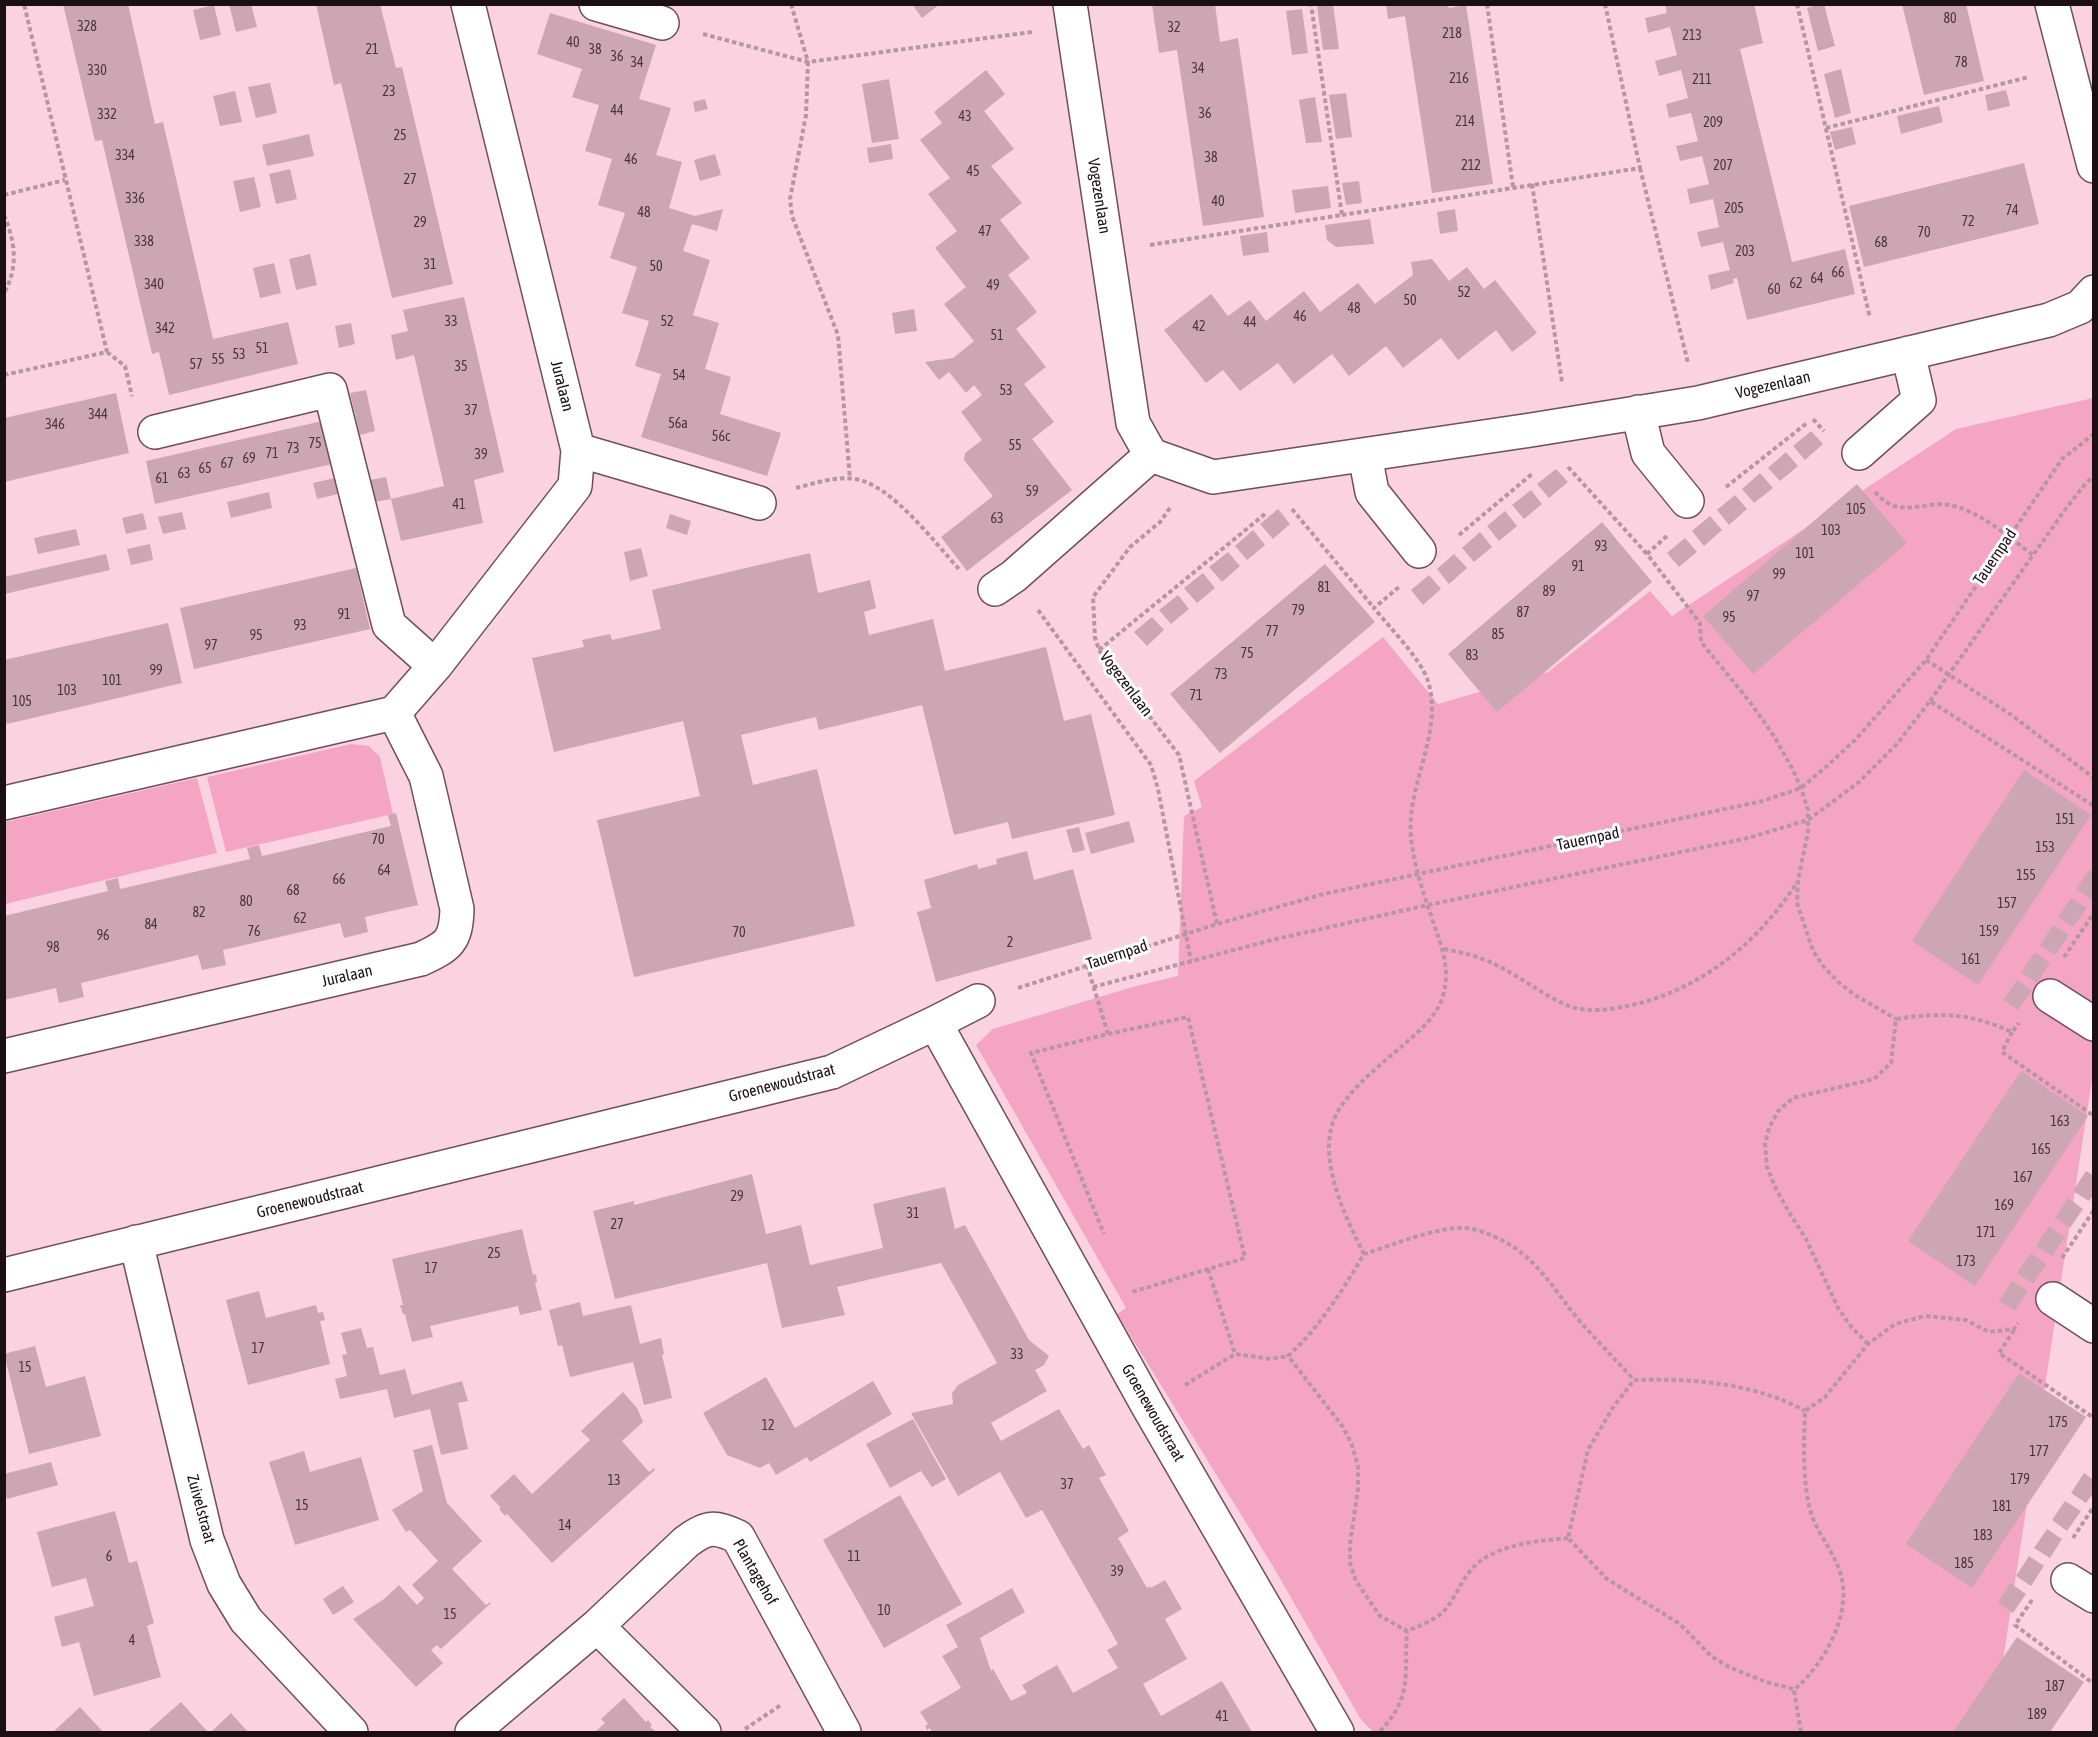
<!DOCTYPE html>
<html>
<head>
<meta charset="utf-8">
<style>
  body { margin:0 }
  #map { position:relative; width:2098px; height:1737px; overflow:hidden; background:#fbd2e0; font-family:"Asap Condensed",sans-serif }
  canvas { display:block }
  .frame { position:absolute; inset:0; border:6px solid #1c0f14; pointer-events:none }
</style>
</head>
<body>
<div id="map">
<canvas width="2098" height="1737"></canvas>
<div class="frame"></div>
</div>
<script>
const c = document.querySelector('canvas').getContext('2d');
c.lineJoin = 'round';
function paint(path, color) { c.fillStyle = color; c.fill(path, 'evenodd'); }
function trace(path, color, width, dash) { c.strokeStyle = color; c.lineWidth = width; c.lineCap = dash ? 'butt' : 'round'; c.setLineDash(dash || []); c.stroke(path); }
function write(font, color, halo, rows, align = 'center') {
  c.font = font + ' "Asap Condensed",sans-serif'; c.lineWidth = 6; c.setLineDash([]); c.textBaseline = 'middle'; c.strokeStyle = halo; c.fillStyle = color; for (const [text, x, y, turn = 0] of rows) {
    c.save(); c.translate(x, y); c.rotate((+turn || 0) * Math.PI / 180); c.textAlign = isNaN(turn) ? turn : align; if (halo) c.strokeText(text, 0, 0); c.fillText(text, 0, 0); c.restore();
  }
}
paint(new Path2D(`
  M2093 398V1073L1992 1732H1373L1360 1718 1274 1568 1117 1314 1126 1308 976 1045 993 1029 1136 986 1178 976 1184 816 1202 807 1194 781 1383 637 1438 704 1548 672 1650 591 1672 616 1956 429Z
  M351 744 369 746 380 757 393 814 226 852 207 777Z
  M197 778 217 853 5 904V822Z`), '#f5a5c4');
paint(new Path2D(`
  M63 4H128L155 124 163 122 213 339 288 322 298 364 169 395 159 352 152 354 102 140 95 141Z
  M229 4H251L257 27 236 32Z
  M316 4H380L396 68 402 67 453 284 392 298 341 83 334 85Z
  M912 4H940L922 18Z
  M1152 4H1215L1220 42 1238 38 1264 217 1203 226 1177 50 1159 53Z
  M1333 4 1339 49 1323 50 1317 6Z
  M1386 4H1448L1449 8 1466 5 1493 184 1432 193 1405 16 1388 19Z
  M1665 4 1729 6 1754 4 1763 43 1740 49 1792 262 1845 249 1855 294 1747 320 1737 278 1733 279 1734 283 1711 290 1708 275 1730 270 1723 242 1701 247 1697 232 1719 227 1713 199 1690 204 1687 189 1709 184 1702 156 1680 161 1676 146 1698 141 1691 113 1669 118 1666 104 1688 98 1681 70 1659 76 1655 61 1677 55 1670 27 1648 33 1645 18 1667 13Z
  M1820 4H1824L1835 46 1818 51 1807 8Z
  M1902 4H1966L1984 81 1924 95Z
  M214 5 221 35 200 40 193 10Z
  M1302 9 1308 53 1292 55 1286 11Z
  M550 13 656 45 639 99 671 108 656 155 682 162 669 208 695 216 723 209 717 231 692 224 683 251 710 260 693 315 719 323 705 369 731 377 720 414 781 433 767 476 641 437 661 374 635 366 649 321 622 313 637 267 610 258 625 213 598 205 612 159 585 151 599 105 572 97 582 69 537 54Z
  M1841 69 1851 113 1835 118 1824 74Z
  M986 70 1005 94 984 111 1014 149 991 166 1022 203 1000 220 1030 258 1008 275 1037 312 1016 329 1046 367 1024 384 1054 422 1032 439 1072 490 967 571 941 537 993 496 964 460 965 453 982 440 961 412 982 395 974 385 966 393 949 372 939 380 925 362 953 358 974 341 944 304 966 287 935 248 957 231 928 194 950 178 920 140 942 123 934 112Z
  M889 79 899 139 872 143 862 84Z
  M270 83 277 113 256 118 248 87Z
  M2006 90 2010 106 1988 111 1985 95Z
  M235 91 242 122 220 126 213 96Z
  M1346 93 1352 137 1336 139 1329 95Z
  M1315 97 1322 142 1306 143 1299 100Z
  M705 99 708 109 695 112 693 102Z
  M1939 106 1943 122 1901 134 1897 116Z
  M1852 127 1856 144 1835 150 1830 132Z
  M309 134 314 156 267 166 262 145Z
  M891 144 893 159 869 163 867 148Z
  M715 154 721 175 700 181 694 160Z
  M2024 163 2039 224 1864 267 1849 206Z
  M290 169 297 199 276 204 269 174Z
  M254 177 261 207 240 212 233 181Z
  M1359 181 1362 203 1346 205 1342 183Z
  M1328 186 1331 208 1295 213 1292 190Z
  M1455 209 1458 231 1440 234 1437 212Z
  M1370 219 1374 244 1336 247 1327 240 1325 225Z
  M1267 232 1269 252 1243 256 1240 236Z
  M310 254 317 285 296 290 289 259Z
  M1432 259 1449 281 1467 267 1484 289 1495 280 1537 333 1512 352 1496 330 1458 360 1441 338 1403 368 1386 346 1349 376 1332 354 1294 384 1278 363 1240 391 1223 370 1206 383 1164 330 1211 294 1228 316 1250 300 1266 321 1304 291 1320 312 1358 283 1375 304 1413 275 1411 262Z
  M274 263 281 293 260 298 253 268Z
  M464 297 504 472 474 480 483 523 401 541 391 499 444 486 414 355 396 360 391 335 408 331 403 310Z
  M914 309 917 331 895 334 892 313Z
  M351 323 355 344 339 348 335 326Z
  M366 390 375 431 360 435 350 393Z
  M116 393 129 453 4 482V418Z
  M322 421 332 464 155 504 146 461Z
  M1811 431 1823 444 1805 460 1793 446Z
  M1786 452 1798 466 1780 481 1768 468Z
  M1556 469 1568 482 1549 498 1537 484Z
  M1760 473 1773 488 1754 503 1742 489Z
  M386 477 391 499 375 502 370 480Z
  M335 478 338 494 317 499 313 483Z
  M1857 484 1907 543 1753 674 1703 616Z
  M1531 490 1542 504 1524 519 1512 505Z
  M269 492 272 508 231 518 227 502Z
  M1735 495 1747 509 1729 525 1717 510Z
  M1278 509 1290 524 1273 539 1260 524Z
  M1505 511 1517 526 1499 541 1487 526Z
  M182 512 186 529 163 534 158 517Z
  M143 513 147 529 126 534 122 518Z
  M670 514 691 521 687 535 666 528Z
  M1710 516 1722 530 1704 546 1692 531Z
  M1602 522 1652 582 1497 712 1448 654Z
  M76 529 80 545 38 554 34 538Z
  M1253 530 1265 545 1247 560 1235 546Z
  M1480 532 1492 547 1474 562 1462 548Z
  M1685 538 1697 552 1679 567 1667 553Z
  M150 544 153 560 131 565 127 549Z
  M641 548 648 576 630 581 624 552Z
  M1228 552 1240 566 1222 582 1209 567Z
  M810 553 818 593 870 580 876 608 864 612 869 635 933 619 945 671 1046 647 1064 721 1091 714 1115 815 1012 839 1008 822 954 835 922 705 819 730 816 717 741 735 753 785 817 769 855 926 634 977 597 820 700 796 683 721 554 752 532 658 584 647 582 640 610 634 612 640 661 629 652 590Z
  M106 554 110 570 4 594V577Z
  M1454 554 1467 568 1449 584 1437 569Z
  M1325 564 1375 622 1220 753 1170 694Z
  M356 568 370 629 194 669 180 608Z
  M1203 573 1215 588 1197 603 1184 588Z
  M1429 575 1441 589 1423 605 1411 590Z
  M1178 595 1189 609 1171 624 1159 610Z
  M1152 617 1164 630 1147 646 1134 632Z
  M168 623 182 683 7 724 4 716V660Z
  M2024 770 2091 815 1978 985 1912 941Z
  M396 813 418 905 365 917 368 932 344 938 340 923 223 950 226 965 202 970 198 955 81 983 84 997 59 1003 56 988 4 1000V916L108 891 105 881 118 878 120 889 250 859 247 848 259 845 262 856 391 826 388 815Z
  M1129 821 1135 842 1091 854 1085 833Z
  M1079 827 1085 850 1073 853 1066 830Z
  M1027 851 1034 880 1073 869 1092 939 936 982 917 912 931 908 924 880 977 864 978 869 997 864 996 859Z
  M2089 870 2094 873V897L2092 900 2076 889Z
  M2071 898 2087 908 2073 927 2058 917Z
  M2053 925 2069 935 2055 955 2040 945Z
  M2035 952 2050 963 2037 983 2021 972Z
  M2017 980 2032 990 2018 1010 2003 1000Z
  M2021 1071 2088 1116 1975 1286 1908 1241Z
  M2086 1171 2094 1176V1194L2089 1201 2073 1191Z
  M752 1174 766 1234 801 1225 810 1265 883 1248 873 1204 945 1187 955 1229 965 1225 1029 1340 1049 1356 1044 1365 1035 1370 1047 1391 991 1423 1001 1441 1059 1409 1083 1449 1089 1445 1106 1475 1099 1478 1129 1531 1118 1538 1147 1588 1150 1586 1151 1588 1165 1580 1182 1609 1165 1619 1187 1659 1143 1684 1161 1716 1222 1681 1252 1732H1119L1118 1731 1115 1732H932L930 1728 927 1730 925 1726 928 1724 920 1712 961 1688 942 1656 958 1647 946 1625 1012 1588 1025 1612 980 1638 991 1671 993 1669 1011 1701 1027 1693 1022 1685 1057 1665 1073 1693 1118 1668 1107 1650 1118 1644 1042 1510 1026 1518 1000 1472 958 1496 911 1413 953 1404 952 1393 958 1385 997 1363 941 1263 837 1287 845 1315 782 1328 767 1263 615 1299 593 1211 634 1201V1205Z
  M2068 1198 2083 1209 2070 1228 2055 1218Z
  M2049 1226 2065 1237 2052 1256 2036 1246Z
  M522 1229 533 1275 536 1274 537 1282 535 1283 542 1310 520 1315 518 1306 430 1326 433 1337 412 1342 405 1314H403L400 1305H403L392 1259Z
  M2031 1253 2046 1264 2033 1284 2017 1273Z
  M2012 1281 2028 1291 2015 1311 1999 1301Z
  M259 1291 266 1318 316 1305 318 1313 323 1312 325 1320 320 1321 330 1364 248 1385 226 1300Z
  M580 1302 583 1316 631 1305 640 1344 661 1338 664 1354 662 1355 672 1398 644 1405 633 1362 570 1377 562 1345 558 1346 549 1310Z
  M361 1328 367 1348 373 1347 380 1375 405 1369 412 1395 462 1381 468 1401 458 1403 468 1449 441 1455 430 1409 394 1418 387 1389 340 1399 335 1379 347 1376 342 1355 347 1354 341 1333Z
  M35 1346 46 1387 85 1376 101 1436 29 1454 4 1354Z
  M2019 1373 2086 1417 1972 1588 1906 1544Z
  M766 1377 795 1428 873 1381 892 1414 810 1462 807 1457 776 1475 769 1463 760 1468 727 1455 703 1413Z
  M623 1392 637 1408 643 1422 622 1441 649 1472 654 1468 655 1470 552 1563 507 1514 505 1516 499 1509 501 1508 490 1496 514 1474 532 1494 590 1440 581 1431Z
  M913 1419 946 1479 932 1487 921 1471 890 1488 866 1444Z
  M432 1445 447 1503 482 1541 452 1569 486 1605 490 1602 491 1603 441 1649 437 1645 431 1650 443 1663 416 1687 353 1619 384 1599 399 1585 417 1605 424 1598 412 1585 438 1561 410 1530 406 1532 392 1510 423 1491 413 1450Z
  M304 1451 310 1472 361 1457 379 1520 295 1545 269 1462Z
  M51 1462 58 1485 7 1499 4 1489V1474Z
  M2084 1473 2094 1480V1492L2086 1503 2071 1493Z
  M900 1495 962 1604 884 1648 823 1540Z
  M2065 1501 2081 1511 2067 1531 2052 1520Z
  M115 1511 129 1563 137 1561 154 1623 147 1626 161 1677 94 1696 79 1642 62 1647 54 1617 94 1606 86 1578 52 1587 37 1532Z
  M2047 1529 2062 1539 2050 1558 2034 1548Z
  M2029 1556 2044 1566 2031 1586 2016 1576Z
  M2010 1583 2026 1594 2013 1613 1998 1603Z
  M343 1586 354 1602 333 1615 323 1599Z
  M2017 1637 2084 1682 2050 1732H1953Z
  M624 1698 646 1722 648 1720 652 1725 650 1727 656 1732H595L605 1723 601 1719Z
  M181 1702 208 1732H151L149 1730Z
  M80 1707 103 1732H53Z
  M231 1713 248 1732H211Z`), '#cda6b4');
const minor = new Path2D(`
  M596 4 662 23
  M1070 4 1133 423 1151 455 1213 477 1531 430 1698 403 2049 320 2080 307 2094 292
  M2052 4 2094 166
  M1638 412 1648 453 1687 501
  M155 432 330 390 389 625 435 666
  M578 450 759 503
  M1859 453 1919 400 1908 353
  M1365 455 1372 492 1419 551
  M995 589 1014 576 1151 455
  M4 803 394 713 435 666 575 486 578 450 468 4
  M2050 996 2094 1024
  M935 1023 978 1001
  M4 1056 421 959C449 946 456 941 457 909L426 776 394 713
  M136 1242 207 1540 224 1584 246 1620 351 1732
  M4 1275 832 1072 935 1023 1148 1406 1337 1732
  M2053 1299 2094 1326
  M2068 1580 2094 1596
  M597 1626 704 1732
  M472 1732 597 1626 686 1542C707 1526 715 1526 738 1537L844 1732`);
trace(minor, '#704e5b', 36);
trace(new Path2D(`
  M791 4 808 62 806 115 790 199 792 216 838 335 850 479
  M1487 4 1513 187
  M1584 4H1587
  M1797 4 1870 318
  M703 34 808 62 1032 32
  M1826 128 2029 77
  M1640 168 1688 363
  M1532 184 1562 382
  M4 195 65 180
  M4 215C15 241 19 267 4 293
  M1342 215 1640 168 1605 4
  M1150 245 1342 215 1311 4
  M107 352 125 366 132 396
  M4 375 107 352 24 4
  M1813 419 1824 431
  M1568 467 1647 554
  M1726 487 1807 423
  M796 488C815 483 836 476 855 479 891 484 935 543 959 569
  M1875 492C1900 522 1925 498 1954 506 1984 514 2010 538 2034 556
  M1170 508 1160 522 1130 547 1093 597 1095 638 1099 650 1179 755 1217 924
  M1292 509 1374 608
  M1459 535 1532 474
  M1667 536 1647 554 1700 623 1701 642 1750 702 1774 736 1792 768 1801 788 1808 810V832L1798 880 1797 903 1813 951 1823 966 1838 982 1855 995 1896 1019
  M1038 610 1151 765 1158 789 1191 961
  M1099 650 1265 514
  M1926 660 2010 714 2094 778
  M1930 701 2067 507 2086 483 2094 476
  M1444 949C1459 952 1474 955 1488 961 1518 974 1542 996 1572 1007 1587 1012 1607 1010 1622 1007 1696 994 1758 944 1798 881
  M2064 957 2094 913
  M1087 965 1108 1034 1031 1053 1104 1234
  M1093 987 1272 940 1428 905 1748 838 1808 820 1859 782 1897 744 1930 701 2094 806
  M1018 988 1217 924 1324 894 1763 801 1801 788 1827 766 1855 740 1926 660 2062 459 2094 434
  M2012 1032 2002 1052 2094 1116
  M1108 1034 1188 1017 1245 1258 1132 1292
  M1364 1254C1344 1215 1312 1149 1340 1108 1356 1084 1379 1066 1401 1047 1417 1033 1437 1017 1443 996 1451 967 1441 946 1433 921 1423 893 1414 866 1411 837 1406 785 1444 733 1428 681 1421 659 1389 627 1374 608L1399 587
  M2062 1258 2094 1210
  M1208 1269 1235 1354
  M2014 1330 1999 1353 2094 1418
  M1868 1344 1852 1328 1838 1308 1806 1239 1790 1214 1775 1187 1767 1167 1765 1144 1769 1128 1778 1111 1793 1098 1874 1079 1891 1063 1896 1019C1940 1012 1970 1013 2012 1032L2019 1023
  M1185 1385 1235 1354 1271 1359 1288 1356
  M1568 1538C1539 1541 1504 1543 1479 1562 1463 1575 1457 1596 1444 1611 1435 1620 1419 1626 1407 1631L1380 1616 1356 1581 1350 1563V1544L1358 1489V1466L1352 1445 1343 1427 1288 1356C1320 1327 1342 1291 1364 1254 1394 1245 1432 1228 1462 1228 1473 1228 1484 1232 1493 1236 1535 1254 1551 1286 1578 1319 1596 1340 1615 1359 1634 1380
  M2073 1538 2094 1506
  M2032 1600 2015 1625 2094 1684
  M1793 1689 1766 1682 1729 1667 1711 1656 1680 1624 1607 1579 1568 1538 1588 1450 1612 1409 1634 1380C1689 1378 1756 1383 1805 1411
  M745 1729 781 1705
  M1380 1731C1413 1697 1404 1674 1407 1631
  M1801 1732 1794 1690C1825 1663 1855 1611 1839 1569 1832 1550 1819 1535 1812 1516 1802 1486 1804 1443 1805 1411L1825 1397 1868 1344 1895 1324 1925 1316 1966 1320 1989 1332 2014 1329 2018 1323`), '#b696a1', 4, [4.5, 3]);
trace(minor, '#fff', 33);
write('14px', '#48353c', null, [
  ["80",1950,19],
  ["328",87,27],
  ["32",1174,28],
  ["218",1452,34],
  ["213",1692,36],
  ["40",573,43],
  ["21",372,50],
  ["38",595,50],
  ["36",617,57],
  ["34",637,63],
  ["78",1961,63],
  ["34",1198,69],
  ["330",97,71],
  ["216",1459,79],
  ["211",1702,80],
  ["23",389,92],
  ["44",617,111],
  ["36",1205,114],
  ["332",107,115],
  ["43",965,117],
  ["214",1465,122],
  ["209",1713,123],
  ["25",400,136],
  ["334",125,156],
  ["38",1211,158],
  ["46",631,160],
  ["212",1471,166],
  ["207",1723,166],
  ["45",973,172],
  ["27",410,180],
  ["336",135,199],
  ["40",1218,202],
  ["205",1734,209],
  ["74",2012,211],
  ["48",644,213],
  ["72",1968,222],
  ["29",420,223],
  ["47",985,232],
  ["70",1924,233],
  ["338",144,242],
  ["68",1881,243],
  ["203",1745,252],
  ["31",430,265],
  ["50",656,267],
  ["66",1838,273],
  ["64",1817,279],
  ["62",1796,284],
  ["340",154,285],
  ["49",993,286],
  ["60",1774,290],
  ["52",1464,293],
  ["50",1410,301],
  ["48",1354,309],
  ["46",1300,317],
  ["33",451,322],
  ["52",667,322],
  ["44",1250,323],
  ["42",1199,327],
  ["342",165,329],
  ["51",997,336],
  ["51",262,349],
  ["53",239,355],
  ["55",218,360],
  ["57",196,365],
  ["35",461,367],
  ["54",679,376],
  ["53",1006,391],
  ["37",471,411],
  ["344",98,415],
  ["56a",678,424],
  ["346",55,425],
  ["56c",721,437],
  ["75",315,444],
  ["55",1015,446],
  ["73",293,449],
  ["71",272,454],
  ["39",481,455],
  ["69",249,459],
  ["67",227,464],
  ["65",205,469],
  ["63",184,474],
  ["61",162,479],
  ["59",1032,492],
  ["41",459,505],
  ["105",1856,510],
  ["63",997,519],
  ["103",1831,531],
  ["93",1601,547],
  ["101",1805,554],
  ["91",1578,567],
  ["99",1779,575],
  ["81",1324,588],
  ["89",1549,592],
  ["97",1753,597],
  ["79",1298,611],
  ["87",1523,613],
  ["91",344,615],
  ["95",1729,618],
  ["93",300,626],
  ["77",1272,632],
  ["85",1498,635],
  ["95",256,636],
  ["97",211,646],
  ["75",1247,654],
  ["83",1472,656],
  ["99",156,671],
  ["73",1221,675],
  ["101",112,681],
  ["103",67,691],
  ["71",1196,696],
  ["105",22,702],
  ["151",2065,820],
  ["70",378,840],
  ["153",2045,848],
  ["64",384,871],
  ["155",2026,876],
  ["66",339,880],
  ["68",293,891],
  ["80",246,902],
  ["157",2007,904],
  ["82",199,913],
  ["62",300,919],
  ["84",151,925],
  ["76",254,932],
  ["159",1989,932],
  ["70",739,933],
  ["96",103,936],
  ["2",1010,943],
  ["98",53,948],
  ["161",1971,960],
  ["163",2060,1122],
  ["165",2041,1150],
  ["167",2023,1178],
  ["29",737,1197],
  ["169",2004,1206],
  ["31",913,1214],
  ["27",617,1225],
  ["171",1986,1233],
  ["25",494,1254],
  ["173",1966,1262],
  ["17",431,1269],
  ["17",258,1349],
  ["33",1017,1355],
  ["15",25,1368],
  ["175",2058,1423],
  ["12",768,1426],
  ["177",2039,1452],
  ["179",2020,1480],
  ["13",614,1481],
  ["37",1067,1485],
  ["15",302,1506],
  ["181",2002,1507],
  ["14",565,1526],
  ["183",1983,1536],
  ["6",109,1557],
  ["11",854,1557],
  ["185",1964,1564],
  ["39",1117,1572],
  ["10",884,1611],
  ["15",450,1615],
  ["4",132,1641],
  ["187",2055,1687],
  ["189",2037,1715],
  ["41",1222,1717]
]);
write('16px', '#1c0f14', '#fff', [
  ["Vogezenlaan",1099,196,81],
  ["Vogezenlaan",1773,385,-13],
  ["Juralaan",562,386,76],
  ["Tauernpad",1995,557,-56],
  ["Vogezenlaan",1126,684,53],
  ["Tauernpad",1588,839,-12],
  ["Tauernpad",1117,955,-18],
  ["Juralaan",347,976,-13],
  ["Groenewoudstraat",782,1083,-15],
  ["Groenewoudstraat",310,1200,-14],
  ["Groenewoudstraat",1153,1413,60],
  ["Zuivelstraat",201,1509,75],
  ["Plantagehof",755,1572,60]
]);
</script>
</body>
</html>
